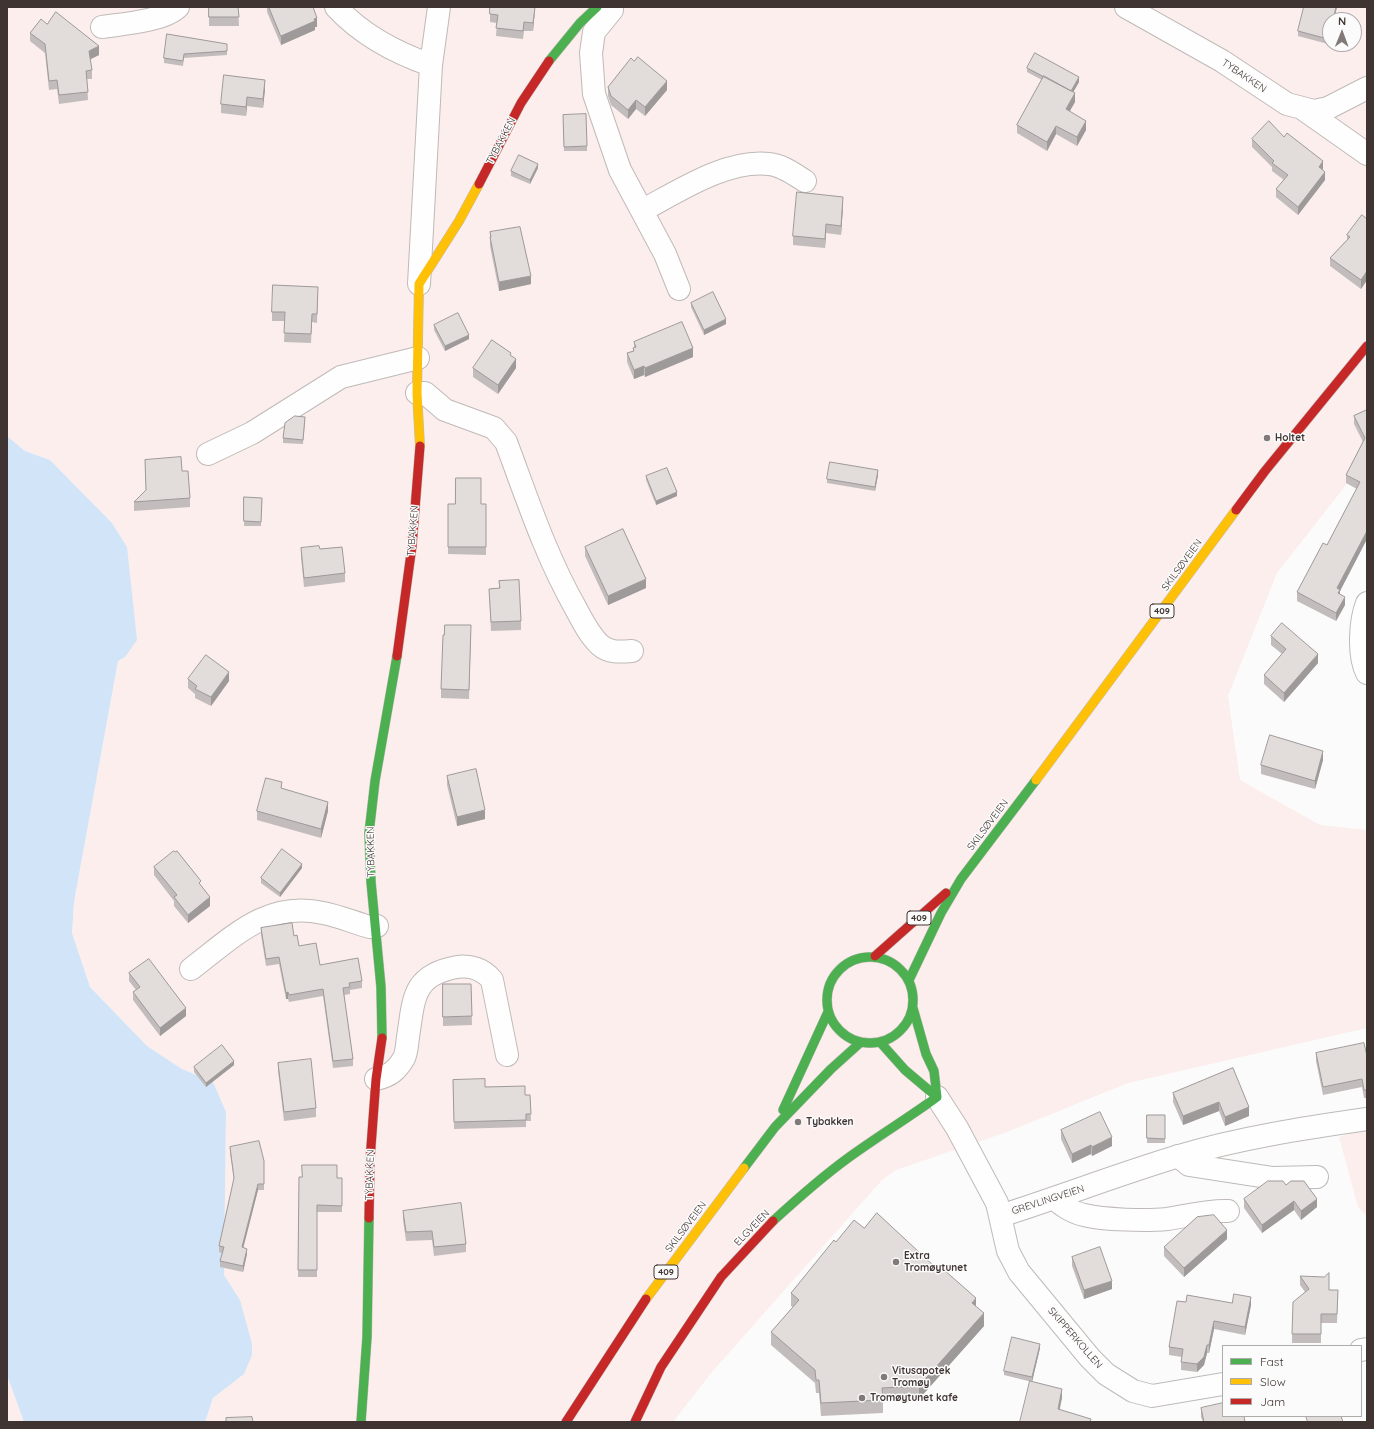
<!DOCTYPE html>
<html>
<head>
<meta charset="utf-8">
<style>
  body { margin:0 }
  #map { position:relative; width:1374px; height:1429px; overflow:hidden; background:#fbfbfb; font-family:Quicksand,sans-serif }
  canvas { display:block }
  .frame { position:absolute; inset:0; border:8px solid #403432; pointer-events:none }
  .legend { position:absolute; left:1222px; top:1345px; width:140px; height:72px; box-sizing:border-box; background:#fbfbfb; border:1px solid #b0abab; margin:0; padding:5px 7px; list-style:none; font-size:12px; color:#403432 }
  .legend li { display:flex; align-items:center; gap:8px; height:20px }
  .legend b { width:20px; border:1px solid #b0abab }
  .north { position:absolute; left:1322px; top:12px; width:40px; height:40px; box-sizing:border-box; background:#fbfbfb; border:1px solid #b0abab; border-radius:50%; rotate:1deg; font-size:11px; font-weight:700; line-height:16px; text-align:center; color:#403432 }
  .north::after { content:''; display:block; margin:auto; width:14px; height:18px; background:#817a78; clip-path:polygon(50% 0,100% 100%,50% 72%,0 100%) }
</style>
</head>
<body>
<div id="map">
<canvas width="1374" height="1429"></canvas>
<div class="frame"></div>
<ul class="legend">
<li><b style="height:5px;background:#4caf50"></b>Fast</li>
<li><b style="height:5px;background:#ffc107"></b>Slow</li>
<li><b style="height:5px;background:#c62828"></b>Jam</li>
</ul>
<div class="north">N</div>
</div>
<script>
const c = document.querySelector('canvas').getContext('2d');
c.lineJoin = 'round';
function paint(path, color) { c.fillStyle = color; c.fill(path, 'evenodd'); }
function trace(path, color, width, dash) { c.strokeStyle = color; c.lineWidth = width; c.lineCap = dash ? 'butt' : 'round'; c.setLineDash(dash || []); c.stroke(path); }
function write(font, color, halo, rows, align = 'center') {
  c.font = font + ' Quicksand,sans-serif'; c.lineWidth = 3; c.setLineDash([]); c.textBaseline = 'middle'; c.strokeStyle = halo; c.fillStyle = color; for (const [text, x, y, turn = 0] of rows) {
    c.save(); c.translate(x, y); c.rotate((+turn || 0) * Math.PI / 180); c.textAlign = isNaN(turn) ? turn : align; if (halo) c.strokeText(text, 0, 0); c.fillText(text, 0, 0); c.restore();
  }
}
paint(new Path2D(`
  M7 7H1367V458L1277 573 1228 696 1240 780 1320 825 1367 830V1028L1128 1083 1007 1132 896 1170 882 1180 712 1372 673 1422H205L213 1398 244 1374 240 1300 224 1275 226 1112 213 1082 182 1069 147 1046 90 987 72 933 74 902 118 661 125 657 127 547 112 523 50 460 25 451 7 436ZM1330 20H1354V44H1330Z
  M1367 1128V1216L1358 1207 1339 1137Z
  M7 1375 24 1421V1422H7Z`), '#fceeec');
paint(new Path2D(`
  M7 436 25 451 50 460 112 523 127 547 137 640 125 657 118 661 74 902 72 933 90 987 147 1046 182 1069 213 1082 226 1112 224 1275 240 1300 252 1344V1355L244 1374 213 1398 205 1422H24L7 1375Z`), '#d1e4f8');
const street = new Path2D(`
  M336 7C362 35 396 53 431 65
  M611 7 612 10 594 32 591 53 594 94 620 170 665 254 679 289
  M1126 7 1222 61 1287 104 1314 111 1328 108 1367 88
  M102 27C122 24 164 21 178 7
  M1303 109 1367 154
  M643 210C679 191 727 159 769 164 782 165 794 174 805 181
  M419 284 431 65 439 7
  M417 393H425L445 410 494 428 506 442C527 498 545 554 575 607 582 620 589 635 600 645 609 653 620 652 632 651
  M208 454 252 433 341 377 418 358
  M1367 603C1360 621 1358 656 1367 673
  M191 969C232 938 267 900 323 913 339 916 355 923 370 927L377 926
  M376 1079C390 1076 397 1070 404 1058 407 1052 407 1043 408 1037 414 999 412 975 457 967 470 965 483 969 492 980L507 1055
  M937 1097 957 1128 997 1203 1000 1216C1060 1197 1119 1174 1179 1156 1240 1138 1304 1128 1367 1119
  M1178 1156 1189 1165 1273 1178 1317 1177
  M1055 1199C1062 1206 1074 1213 1084 1215 1104 1220 1147 1221 1167 1219 1188 1216 1207 1210 1228 1211
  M1000 1216 1008 1251 1019 1272 1090 1358 1106 1374 1133 1391 1152 1396 1223 1384
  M1361 1350 1367 1349`);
const fast = new Path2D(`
  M549 61 580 23 597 7
  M827 1000a43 43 0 1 1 86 0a43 43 0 1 1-86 0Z
  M909 980 941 913 961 879 1036 780
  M382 1038 381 987 371 882 369 833 375 781 397 656
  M880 1042 905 1070 937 1097 934 1071 926 1054 913 1008
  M783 1110 828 1012
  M744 1168 775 1127 831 1069 861 1042
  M773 1221C797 1199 822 1177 848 1158 877 1137 908 1118 937 1097
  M361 1422 367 1337 369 1218`);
const slow = new Path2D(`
  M420 446 417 393 419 284 459 221 479 184
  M1036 780 1236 510
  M646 1299 744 1168`);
const jam = new Path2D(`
  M479 184 521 103 549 61
  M1236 510 1265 471 1367 346
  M397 656 412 546 420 446
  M875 956 946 893
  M369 1218 370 1160 376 1079 382 1038
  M566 1422 646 1299
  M635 1422 661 1367 721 1277 773 1221`);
trace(street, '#bfbab8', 24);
trace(fast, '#bfbab8', 10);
trace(slow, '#bfbab8', 10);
trace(jam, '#bfbab8', 10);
trace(street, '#fefefe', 22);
trace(fast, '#4caf50', 9);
trace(slow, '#ffc107', 9);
trace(jam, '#c62828', 9);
paint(new Path2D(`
  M209 7H238L239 26H209Z
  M267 7H313L317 27H315V30L281 45 267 12Z
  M535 7 533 31H524L523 39 496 36 497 23 490 22V14Z
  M1337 7 1334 20H1330V36L1328 44 1298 36V31Z
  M47 24 99 55 90 59 92 70V79H87L88 100 59 104 57 89 49 90 45 53 30 41V33Z
  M227 44V55L184 58 183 66 164 63V58Z
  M1027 68 1079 82 1073 92 1075 102 1069 111 1086 130 1077 146 1056 134 1047 151 1017 133V125L1042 80 1027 72Z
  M608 87 667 90 645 116 636 109 628 119 611 105 608 96Z
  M265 89 263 108 247 106 246 116 221 113V104Z
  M563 115 587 146V151H564Z
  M1284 137 1322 170 1325 180 1298 215 1276 197V189L1284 180 1272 171V167L1252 147V139Z
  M538 168 530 184 511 176V171Z
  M843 206 841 235 826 233 825 248 793 245V236Z
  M1367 219V280L1361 289 1330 266V258L1347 240V235Z
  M490 232 531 284 499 291 490 246Z
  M318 296 317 323 312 322 311 343 284 342 285 321H272V312Z
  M691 303 726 324 704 335 691 307Z
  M434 325 469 339 445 351 434 330Z
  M634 342 693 357 645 377 644 375 634 379 627 362V353L633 351V348L634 347Z
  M511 356 516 368 498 394 473 377V368Z
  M1367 410V539L1340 591V594L1345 605 1336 621 1297 601V592L1327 545 1357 489 1346 483V475L1363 442 1354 424V416Z
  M305 422 303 444 283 443V438Z
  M145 460 182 471 190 498V507L134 511V502L146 490Z
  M878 475 875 491 827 483V479Z
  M646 476 677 496 656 505 646 480Z
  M262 498 261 526H244V521Z
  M448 504H486V555L448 554Z
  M585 547 646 588 608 605 585 556Z
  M301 548 320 549 345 573V582L304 587 301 557Z
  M499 581 521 621V630L491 631 489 589 499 588Z
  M471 634 469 699 441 698V689Z
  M1271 636 1318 663 1284 702 1264 684V675L1282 654 1271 645Z
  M188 679 229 681 211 706 195 698V694L188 688Z
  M1323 760 1315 789 1261 774V765Z
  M447 776 485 819 457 826 447 785Z
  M282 788 328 811 321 838 257 820V811Z
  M154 867 201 886 210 906 188 923 174 906V901L154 875Z
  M302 868 280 897 261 883V878Z
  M261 928 294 936 299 946 320 965 362 981V988L350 990V994L344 995 353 1059V1066L333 1068 323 996 289 1002 288 999H286L279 964 266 966 261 935Z
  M129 973 186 1016 160 1036 133 1000V992L136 990 129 981Z
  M443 984H471L472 1025 443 1026Z
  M1316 1053 1367 1056V1098H1364L1362 1087 1323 1095 1316 1061Z
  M278 1063 316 1108V1117L284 1121 278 1071Z
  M234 1065 206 1087 194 1072V1067Z
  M1233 1068 1249 1116 1225 1126 1219 1111 1183 1125 1173 1102V1093Z
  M453 1080 525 1095H530L531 1121H526V1127L454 1129Z
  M1147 1115H1165V1143H1147Z
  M1061 1130 1112 1146 1092 1156 1091 1154 1072 1163 1061 1139Z
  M230 1147 264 1161V1190H258L243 1247 247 1254 243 1272 220 1267V1261L222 1253 219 1252V1246L234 1180 230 1153Z
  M299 1177 342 1178V1212H317V1277H298Z
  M1286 1185 1317 1207 1301 1220 1294 1210 1262 1233 1244 1208V1199Z
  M403 1211 466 1244V1252L434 1256 432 1240 406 1241 403 1220Z
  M864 1228 976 1307 984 1326 919 1399 883 1401V1413L821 1416 819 1393H816L815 1383 771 1345V1332L793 1307 791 1306V1293L836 1242Z
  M1227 1239 1184 1277 1164 1256V1247Z
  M1072 1257 1112 1289 1084 1299 1072 1266Z
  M1300 1276 1329 1290H1338L1337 1323H1321V1343H1292V1334L1305 1292 1300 1285Z
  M1186 1302 1232 1303 1251 1305 1245 1335 1214 1329 1209 1353H1207L1204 1365 1197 1372 1181 1370V1362L1182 1357 1169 1355V1347Z
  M1040 1348 1032 1382 1004 1375V1371Z
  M1201 1408 1223 1416 1245 1422H1203L1201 1417Z`), '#c2bdbc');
paint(new Path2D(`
  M535 7V10L533 31V23Z
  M1336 7H1337L1334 20H1333Z
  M317 18V27H315V30L281 45V36Z
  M1330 32V36L1328 44V39Z
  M99 46V55L89 60V51Z
  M1079 77V82L1071 96V92Z
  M265 80V89L263 108V99Z
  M667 81V90L645 116V107Z
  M1075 93V102L1066 118V109Z
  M247 97V106L246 116V107Z
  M636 100V109L628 119V110Z
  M1086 121V130L1077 146V137Z
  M1056 126V134L1047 151V142Z
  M1323 161V170L1319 167Z
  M538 164V168L530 184V180Z
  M1325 172V180L1298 215V207Z
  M843 197V206L841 235V226Z
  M826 224V233L825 248V239Z
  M1367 271V280L1361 289V280Z
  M531 276V284L499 291V282Z
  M726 319V324L704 335V330Z
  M469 335V339L445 351V346Z
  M693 348V357L645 377V368Z
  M516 359V368L498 394V385Z
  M644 366V375L634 379V370Z
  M878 470V475L875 491V487Z
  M677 492V496L656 505V501Z
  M1367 531V539L1340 591V598L1337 588Z
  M646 579V588L608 605V596Z
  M1345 597V605L1336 621V613Z
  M1318 654V663L1284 702V693Z
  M229 672V681L211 706V697Z
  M1323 751V760L1315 789V781Z
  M328 802V811L321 838V829Z
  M485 810V819L457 826V817Z
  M302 864V868L280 897V893Z
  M210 897V906L188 923V915Z
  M288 992V999H286V993Z
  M186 1008V1016L160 1036V1028Z
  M234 1061V1065L206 1087V1083Z
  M1219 1102V1111L1183 1125V1116Z
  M1249 1107V1116L1225 1126V1117Z
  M1112 1137V1146L1092 1156V1147Z
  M1091 1145V1154L1072 1163V1154Z
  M258 1184V1190L242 1253V1247Z
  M1317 1199V1207L1301 1220V1211Z
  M1294 1201V1210L1262 1233V1225Z
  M1227 1230V1239L1184 1277V1268Z
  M247 1249V1254L243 1272V1266Z
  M1112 1281V1289L1084 1299V1290Z
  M1251 1297V1305L1245 1335V1327Z
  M976 1298V1312L972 1303Z
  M984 1313V1326L919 1399V1386Z
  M1214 1321V1329L1209 1353V1345Z
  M1040 1344V1348L1032 1382V1377Z
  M1207 1345V1353L1204 1365 1197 1372V1364Z
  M1062 1389V1398L1058 1418V1409Z`), '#9e9a99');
const building = new Path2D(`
  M209 7H238L239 17H209Z
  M269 7H313L317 18 314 19 315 21 281 36Z
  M490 7H535L533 23 524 22 523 31 496 28 498 15 490 14Z
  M1304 7H1336L1333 20H1330V32L1328 39 1298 31Z
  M56 12 99 46 89 51 92 70 86 71 88 92 59 95 57 80 49 81 45 44 30 33 41 19 47 24Z
  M167 34 227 44V51L184 54 183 61 164 58Z
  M1035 53 1079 77 1071 91 1027 68Z
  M638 57 667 81 645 107 636 100 628 110 611 96 608 87 631 58 634 61Z
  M224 75 265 80 263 99 247 97 246 107 221 104Z
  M1044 76 1075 93 1066 109 1086 121 1077 137 1056 126 1047 142 1017 125Z
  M586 114 587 146 564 147 563 115Z
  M1269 121 1284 137 1287 133 1323 161 1319 167 1325 172 1298 207 1276 189 1288 175 1272 163 1274 161 1252 139Z
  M519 155 538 164 530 180 511 171Z
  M797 192 843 197 841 226 826 224 825 239 793 236Z
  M1362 215 1367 219V271L1361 280 1330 258 1350 237 1347 235Z
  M520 227 531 276 499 282 490 237H491L490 232Z
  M273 285 318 287 317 314H312L311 334 284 333 285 312H272Z
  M713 292 726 319 704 330 691 303Z
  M458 313 469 335 445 346 434 325Z
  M682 322 693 348 645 368 644 366 634 370 627 353 634 351 633 348 636 347 634 342Z
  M492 340 511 353 510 355 516 359 498 385 473 368Z
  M1367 410V531L1337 588 1340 590 1338 593 1345 597 1336 613 1297 592 1323 543 1327 545 1360 482 1346 475 1365 438 1354 416Z
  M295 416 305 417 303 440 283 438 285 423Z
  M181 457 182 471H188L190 498 134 502 146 490 145 460Z
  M830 462 878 470 875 487 827 479Z
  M667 468 677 492 656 501 646 476Z
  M456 478H481V504H486V547H448V504H455Z
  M244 497 262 498 261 522 244 521Z
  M623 529 646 579 608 596 585 547Z
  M319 546 320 549 342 547 345 573 304 578 301 548Z
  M519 580 521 621 491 622 489 589 500 588 499 581Z
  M1282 623 1318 654 1284 693 1264 675 1286 649 1271 636Z
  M445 625H471L469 690 441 689 443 635H444Z
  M206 655 229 672 211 697 195 689 197 686 188 679Z
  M1270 735 1323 751 1315 781 1261 765Z
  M476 769 485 810 457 817 447 776Z
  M266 778 282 782 281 788 328 802 321 829 257 811Z
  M282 849 302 864 280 893 261 878Z
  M174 851 175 852 177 851 201 881 199 883 210 897 188 915 174 897 177 895 154 867Z
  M292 923 294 936 297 935 299 946 316 943 320 965 358 958 362 981 349 983 350 987 343 988 353 1059 333 1061 323 989 289 995 288 992 286 993 279 957 266 959 261 928Z
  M149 959 186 1008 160 1028 133 992 140 987 129 973Z
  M443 984H471L472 1016 443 1017Z
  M1364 1043 1367 1056V1090H1364L1362 1079 1323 1087 1316 1053Z
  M222 1045 234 1061 206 1083 194 1067Z
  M311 1059 316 1108 284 1112 278 1063Z
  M1233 1068 1249 1107 1225 1117 1219 1102 1183 1116 1173 1093Z
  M485 1079V1087L525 1086V1095H530L531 1114H526V1120L454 1122 453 1080Z
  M1100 1112 1112 1137 1092 1147 1091 1145 1072 1154 1061 1130Z
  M1147 1115H1165V1139L1147 1138Z
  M259 1141 264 1161V1184H258L242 1247 247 1249 243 1266 220 1261 224 1247 219 1246 234 1178 230 1147Z
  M302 1165H337V1178H342V1206L317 1205V1270H298L299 1177H302Z
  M1268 1181H1283L1286 1185 1291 1181H1304L1317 1199 1301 1211 1294 1201 1262 1225 1244 1199Z
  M461 1203 466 1244 434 1247 432 1231 406 1232 403 1211Z
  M877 1213 934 1266 943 1269 976 1298 972 1303 984 1313 919 1386 882 1388 883 1400 821 1403 819 1380H816L815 1370 771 1332 799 1300 791 1293 834 1240 836 1242 854 1220 864 1228Z
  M1214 1215 1227 1230 1184 1268 1164 1247 1197 1217Z
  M1100 1247 1112 1281 1084 1290 1072 1257Z
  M1329 1273V1290H1338L1337 1314H1321V1334H1292L1293 1302 1309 1289 1300 1276 1324 1277Z
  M1234 1294 1251 1297 1245 1327 1214 1321 1209 1345H1207L1204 1357 1197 1364 1181 1362 1183 1349 1169 1347 1177 1301 1186 1302 1187 1295 1232 1303Z
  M1012 1337 1040 1344 1032 1377 1004 1371Z
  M1030 1381 1062 1389 1058 1409 1091 1419 1090 1422H1020Z
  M1223 1403V1416H1244L1245 1422H1204L1201 1408Z
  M1306 1416H1341L1343 1422H1308Z
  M252 1417 253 1422H226V1418Z`);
paint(building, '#e2dcdb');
trace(building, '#9e9a99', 1);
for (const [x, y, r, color] of [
  [1267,438,4,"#817a78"],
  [798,1122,4,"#817a78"],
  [896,1262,4,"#817a78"],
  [884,1377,4,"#817a78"],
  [862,1398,4,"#817a78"]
]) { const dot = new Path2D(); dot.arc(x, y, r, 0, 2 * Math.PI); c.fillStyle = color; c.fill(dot); trace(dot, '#fbfbfb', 1.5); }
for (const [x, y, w] of [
  [1162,611,24],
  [919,918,24],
  [666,1272,24]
]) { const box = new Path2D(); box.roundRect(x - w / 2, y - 7, w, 14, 3); c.fillStyle = '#fbfbfb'; c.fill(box); trace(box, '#403432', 1); }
write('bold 9px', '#403432', null, [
  ["409",1162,611],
  ["409",919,918],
  ["409",666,1272]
]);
write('10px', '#403432', '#fbfbfb', [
  ["TYBAKKEN",1244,76,34],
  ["TYBAKKEN",501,141,-62],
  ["TYBAKKEN",413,531,-85],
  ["SKILSØVEIEN",1182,565,-54],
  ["SKILSØVEIEN",988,825,-53],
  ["TYBAKKEN",371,852,-91],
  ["TYBAKKEN",370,1175,-88],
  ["GREVLINGVEIEN",1048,1200,-18],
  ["SKILSØVEIEN",686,1227,-53],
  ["ELGVEIEN",752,1228,-46],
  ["SKIPPERKOLLEN",1075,1338,49]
]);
write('bold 10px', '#403432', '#fbfbfb', [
  ["Holtet",1275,438],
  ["Tybakken",806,1122],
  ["Extra",904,1256],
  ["Tromøytunet",904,1268],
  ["Vitusapotek",892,1371],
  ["Tromøy",892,1383],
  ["Tromøytunet kafe",870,1398]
], 'left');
</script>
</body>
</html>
